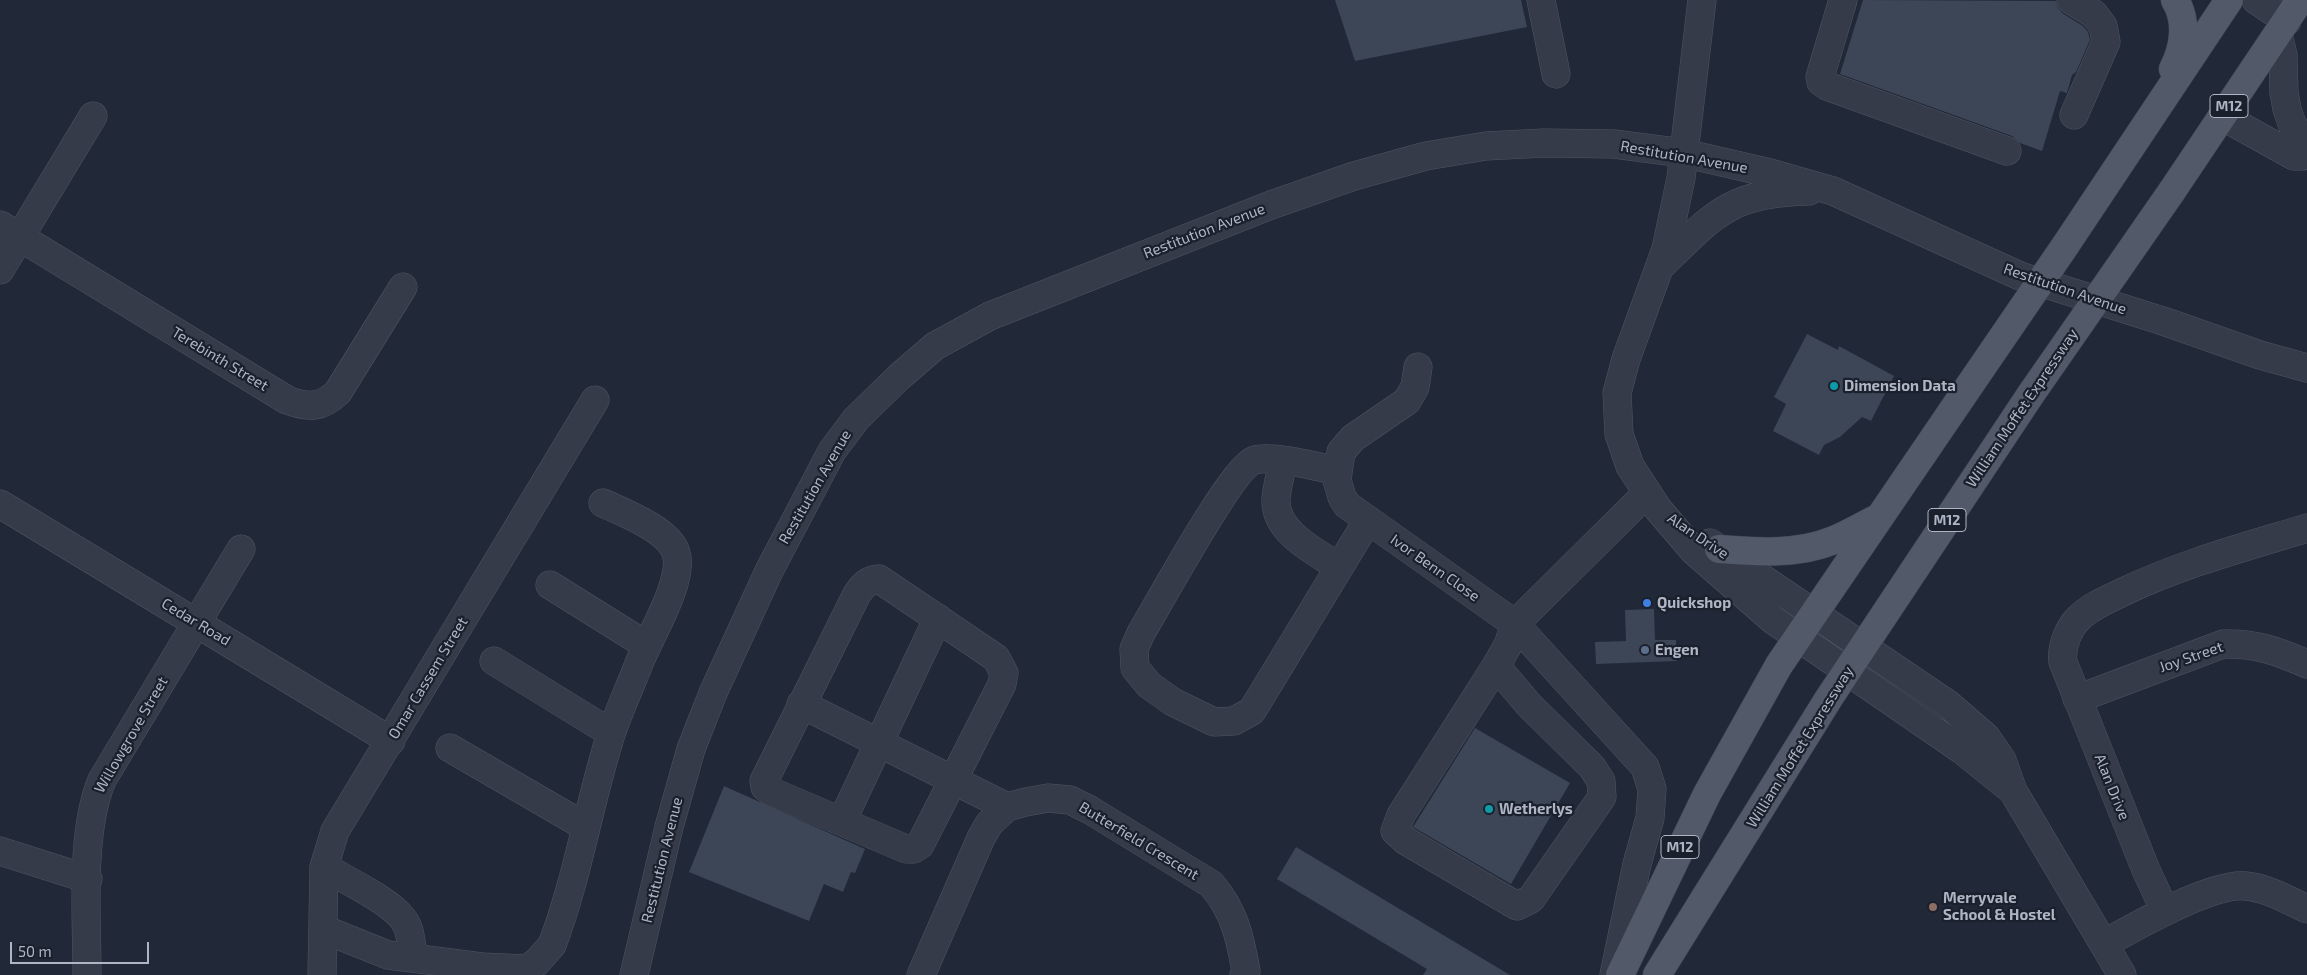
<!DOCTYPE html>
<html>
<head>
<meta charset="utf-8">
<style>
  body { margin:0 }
  #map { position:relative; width:2307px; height:975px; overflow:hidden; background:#212837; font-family:"Exo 2",sans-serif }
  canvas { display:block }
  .scale { position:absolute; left:10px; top:942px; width:139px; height:22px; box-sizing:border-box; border:2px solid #afb5c4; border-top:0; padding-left:6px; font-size:15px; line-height:18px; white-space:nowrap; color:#afb5c4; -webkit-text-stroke:4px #1a202c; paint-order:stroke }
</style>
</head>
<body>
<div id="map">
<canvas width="2307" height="975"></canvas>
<div class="scale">50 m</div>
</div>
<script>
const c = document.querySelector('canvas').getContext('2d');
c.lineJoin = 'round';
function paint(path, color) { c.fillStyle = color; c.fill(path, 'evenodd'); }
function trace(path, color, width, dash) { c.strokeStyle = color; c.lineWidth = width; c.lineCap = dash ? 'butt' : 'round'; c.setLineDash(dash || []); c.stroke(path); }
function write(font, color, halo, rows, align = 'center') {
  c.font = font + ' "Exo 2",sans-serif'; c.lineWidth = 4.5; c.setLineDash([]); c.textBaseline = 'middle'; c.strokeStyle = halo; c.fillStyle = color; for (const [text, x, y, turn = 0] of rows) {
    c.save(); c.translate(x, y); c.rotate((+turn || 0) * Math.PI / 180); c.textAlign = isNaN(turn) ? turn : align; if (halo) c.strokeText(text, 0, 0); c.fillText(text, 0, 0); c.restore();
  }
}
paint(new Path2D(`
  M1335 0H1521L1527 27 1355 61Z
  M1863 0 2056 1 2058 8 2062 13 2083 26 2088 32 2090 40 2076 72 2072 75 2067 93 2060 91 2042 151 2020 143 2012 136 1840 74Z
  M1807 334 1838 350 1839 346 1894 376 1871 421 1862 417 1840 437 1824 445 1819 455 1773 431 1786 404 1774 397Z
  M1654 609 1655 640H1676L1677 661 1596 664 1595 642 1626 641 1625 610Z
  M1475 728 1570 783 1511 884 1413 827Z
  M724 786 865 849 855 873 851 872 843 892 824 884 809 921 689 872Z
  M1296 847 1510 975H1423L1427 969 1277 879Z`), '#3d4657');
const minor = new Path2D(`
  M1541 0 1556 74
  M1702 0 1681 178 1666 249 1626 359 1617 393 1619 434 1630 466 1658 509 1694 551 1773 620 1962 750 2013 791
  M1843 0 1820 77 1821 82 1827 86 2007 151
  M2071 0 2094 14 2103 26 2106 42 2074 115
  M2256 0 2287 21
  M2278 34 2283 55 2284 93 2287 109 2292 124 2307 145
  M2222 116 2294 156H2302L2307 151V146
  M0 225 287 400C308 408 322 408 338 392L403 287
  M1662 265C1715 213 1730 193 1809 191
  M0 270 93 116
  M1418 367 1415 387 1407 401 1353 438 1341 452 1337 480 1342 497 1347 505 1515 624 1645 767 1652 789 1650 818 1637 864 1614 975
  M1283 460C1281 473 1277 486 1276 499 1274 532 1316 552 1339 567
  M1338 471C1318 467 1273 455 1255 460 1233 466 1158 605 1141 633L1134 649 1135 668 1149 685 1173 702 1214 722 1234 721 1252 711 1368 520
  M0 504 391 741
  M1710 543 1948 704 1986 737 2002 760 2013 791 2122 975
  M879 579 996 658 1004 673 1002 684 920 845 914 849H906L770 791 765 787 764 781 857 594C863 585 868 580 879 579Z
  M550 585 646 645
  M494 661 611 733
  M1496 666 1529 705 1592 767 1601 781 1602 797 1531 899 1517 906 1406 841 1395 831 1401 815 1496 666 1508 645 1515 624 1647 493
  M2077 699 2223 644C2256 643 2277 651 2307 664
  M801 704 1007 807
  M450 748 586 827
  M842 821 938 618
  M0 851 88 879
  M324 867C344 879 389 900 403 919 411 929 411 943 413 956
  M2165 911 2146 870 2063 662C2061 647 2068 628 2080 617 2091 606 2109 599 2123 592 2181 564 2245 547 2307 528
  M323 929 388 955 482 967 527 969 537 962 552 945C578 877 589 803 611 734 619 711 629 689 638 666 648 639 685 581 676 553 669 530 625 513 603 503
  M2104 944C2134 927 2213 882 2246 886 2267 888 2288 900 2307 909
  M87 975C87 917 80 832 102 780L241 549
  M322 975 324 867 335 831 595 400
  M634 975 669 827 691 749 713 693 769 571 832 451 856 419 899 377 935 346 990 316 1271 205 1354 176 1426 156 1486 146 1544 143 1614 144 1683 153 1770 173 1833 191 2020 276 2163 321 2260 355 2307 368
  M921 975 981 838 989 824 1007 807 1026 802 1048 798 1070 800 1090 810 1211 884C1234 910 1240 937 1246 971L1244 975`);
const major = new Path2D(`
  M2173 69C2184 48 2188 21 2175 0
  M2172 191 2300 0
  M2065 246 2229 0
  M1719 549C1757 552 1798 555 1834 540 1848 534 1862 526 1876 519
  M1620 975 1707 794 1779 665 1976 376
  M1657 975 1829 698 2031 394`);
trace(minor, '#4f5562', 29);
trace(major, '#3e4451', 29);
trace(minor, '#353b48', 28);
trace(major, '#525968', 28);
const majorBridge = new Path2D(`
  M1976 376 2065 246
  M2031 394 2172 191`);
trace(majorBridge, '#3e4451', 29, []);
trace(majorBridge, '#525968', 28);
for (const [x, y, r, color] of [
  [1834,386,5,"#0f9aa8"],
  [1647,603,5,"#3f7fe0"],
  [1645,650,5,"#5c6f8a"],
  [1489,809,5,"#0f9aa8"],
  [1933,907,5,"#8d6e63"]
]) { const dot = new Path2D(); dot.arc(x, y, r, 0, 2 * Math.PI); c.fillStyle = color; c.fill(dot); trace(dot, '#1a202c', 2); }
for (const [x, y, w] of [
  [2229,106,38],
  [1947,520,38],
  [1680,847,38]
]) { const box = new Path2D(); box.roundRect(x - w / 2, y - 11.5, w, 23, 4); c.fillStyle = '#1a202c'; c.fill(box); trace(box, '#afb5c4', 1); }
write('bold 14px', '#afb5c4', null, [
  ["M12",2229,106],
  ["M12",1947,520],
  ["M12",1680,847]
]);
write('15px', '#afb5c4', '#1a202c', [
  ["Restitution Avenue",1684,157,10],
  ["Restitution Avenue",1204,231,-21],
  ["Restitution Avenue",2065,289,19],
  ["Terebinth Street",220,359,31],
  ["William Moffet Expressway",2022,408,-56],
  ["Restitution Avenue",815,487,-60],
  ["Alan Drive",1698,536,34],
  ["Ivor Benn Close",1435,568,35],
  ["Cedar Road",196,622,31],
  ["Joy Street",2191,657,-19],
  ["Omar Cassem Street",428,678,-59],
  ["Willowgrove Street",131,735,-60],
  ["William Moffet Expressway",1800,747,-58],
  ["Alan Drive",2112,787,68],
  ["Butterfield Crescent",1139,841,31],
  ["Restitution Avenue",662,860,-76]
]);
write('bold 15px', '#afb5c4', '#1a202c', [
  ["Dimension Data",1844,386],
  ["Quickshop",1657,603],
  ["Engen",1655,650],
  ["Wetherlys",1499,809],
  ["Merryvale",1943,898],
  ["School & Hostel",1943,915]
], 'left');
</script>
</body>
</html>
